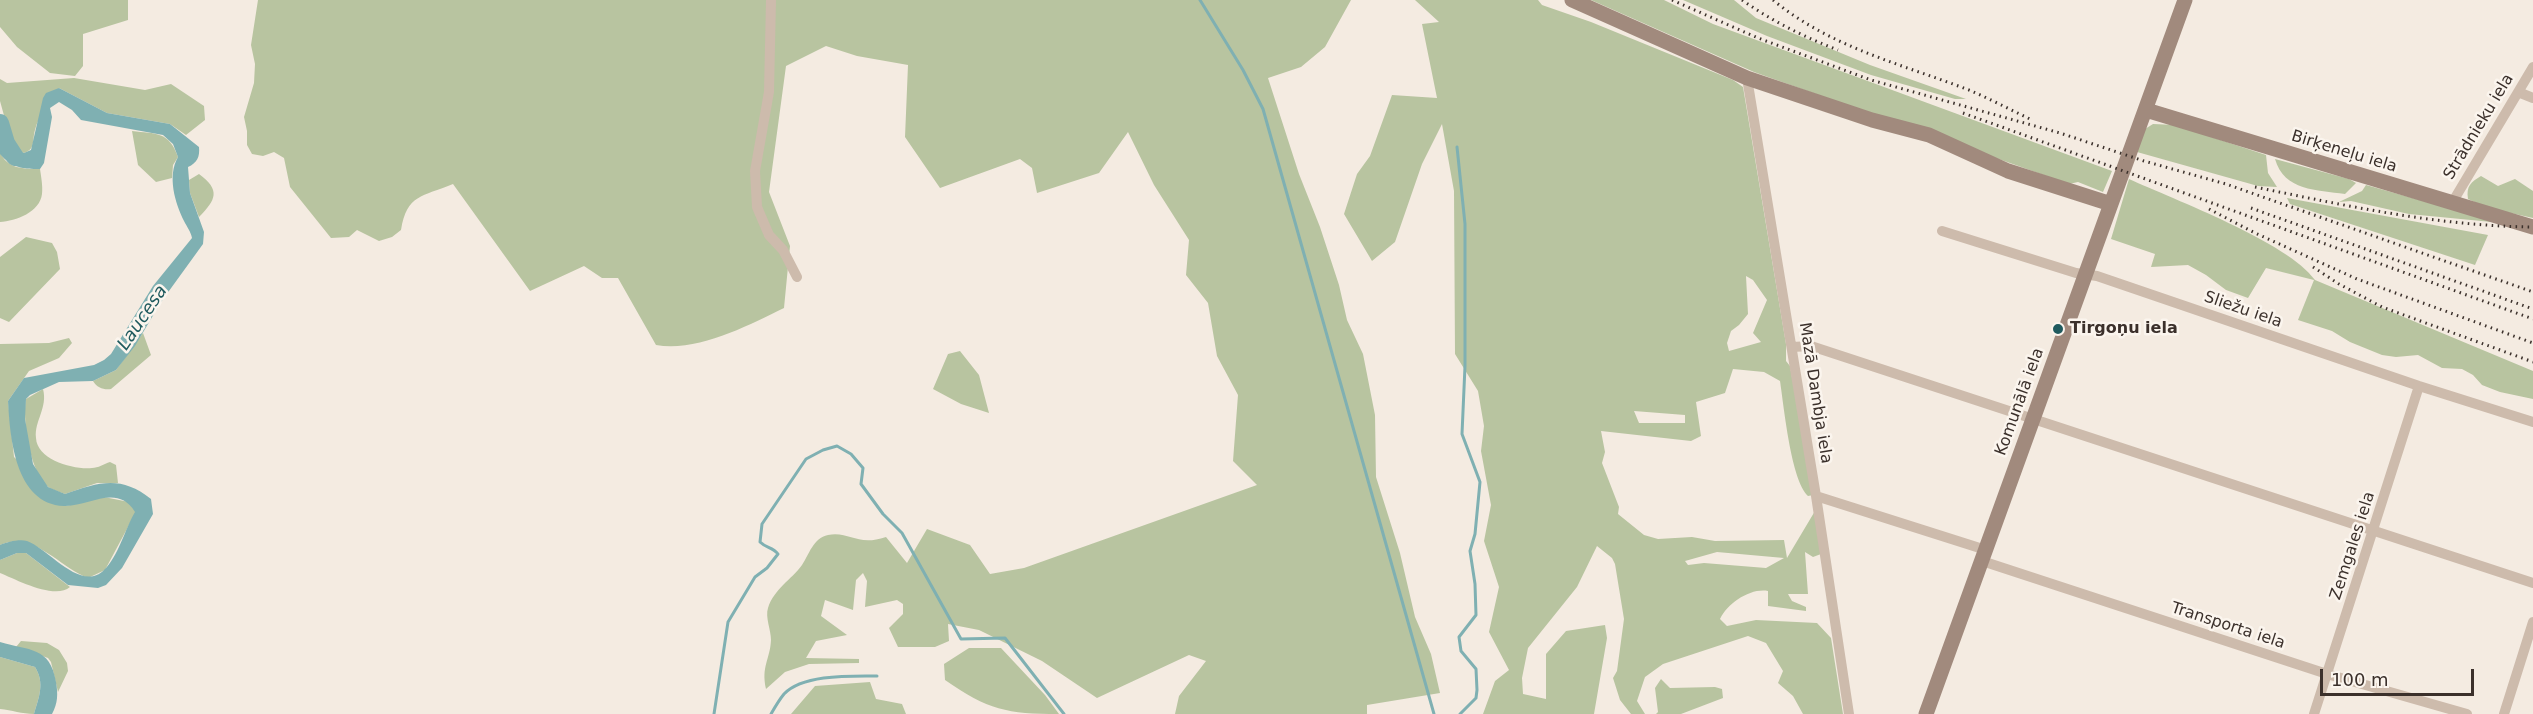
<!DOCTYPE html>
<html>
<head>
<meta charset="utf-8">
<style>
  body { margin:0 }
  #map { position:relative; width:2533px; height:714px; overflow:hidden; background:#f4ebe1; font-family:"DejaVu Sans",sans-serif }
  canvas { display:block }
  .scale { position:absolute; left:2320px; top:669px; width:154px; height:27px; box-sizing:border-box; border:3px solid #3b302b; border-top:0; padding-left:8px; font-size:18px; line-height:21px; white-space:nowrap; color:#3b302b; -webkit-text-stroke:4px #fbf5ee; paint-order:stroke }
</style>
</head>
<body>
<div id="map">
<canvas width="2533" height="714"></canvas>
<div class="scale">100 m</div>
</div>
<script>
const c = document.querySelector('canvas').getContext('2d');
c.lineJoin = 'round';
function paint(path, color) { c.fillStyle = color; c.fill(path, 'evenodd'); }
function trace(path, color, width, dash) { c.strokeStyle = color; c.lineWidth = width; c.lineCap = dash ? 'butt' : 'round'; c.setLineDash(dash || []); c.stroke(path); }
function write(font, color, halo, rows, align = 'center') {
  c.font = font + ' "DejaVu Sans",sans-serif'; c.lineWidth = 5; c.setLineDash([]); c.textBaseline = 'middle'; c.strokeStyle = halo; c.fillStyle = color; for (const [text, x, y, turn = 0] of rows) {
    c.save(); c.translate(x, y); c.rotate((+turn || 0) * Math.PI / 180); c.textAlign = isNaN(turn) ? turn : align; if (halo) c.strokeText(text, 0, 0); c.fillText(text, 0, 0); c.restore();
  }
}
paint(new Path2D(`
  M0 0H128V20L83 34V66L75 76 50 73 17 47 0 27Z
  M258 0H1351L1325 47 1301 67 1268 78 1299 174 1320 227 1339 285 1347 320 1363 354 1375 415 1376 477 1400 553 1415 617 1431 654 1440 693 1367 705V714H1175L1179 696 1206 661 1189 655 1097 698 1042 661 979 630 948 624 949 641 935 647H898L889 628 903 614V604L897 600 865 607 867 581 863 573 856 580 853 610 825 600 821 616 847 635 816 641 806 658 859 659V663L809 664 785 672 766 689C761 666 770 660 771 640 771 630 765 617 768 608 774 589 791 580 802 565 809 555 813 538 828 535 850 531 857 547 886 537L907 563 927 529 970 545 990 574 1024 568 1257 485 1233 461 1238 395 1217 356 1208 303 1186 275 1189 240 1154 185 1128 132 1099 173 1037 193 1032 168 1020 159 940 188 905 137 908 65 857 56 826 46 786 66 769 192 790 246 784 308C747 326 698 352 656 345L618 278H602L584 266 530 291 453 184C422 197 407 194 401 230L392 237 379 241 357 230 349 237 331 238 290 187 284 158 274 152 263 156 252 154 247 145V131L244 117 254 83 255 64 251 45Z
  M1415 0H1538L1542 5 1591 22 1733 80 1743 87 1786 344V361L1790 366 1813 495 1808 496C1791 480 1784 407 1780 381L1764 372 1733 369 1725 393 1696 402 1701 436 1691 441 1601 431 1605 452 1602 463 1619 507 1618 514 1644 535 1658 539 1692 537 1715 541 1784 540 1787 558 1815 511 1821 554 1813 557 1805 552 1808 594H1788L1792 601 1806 607V611L1768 606V591C1750 588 1728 603 1720 619L1727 626 1756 620 1817 623 1831 638 1843 714H1803L1793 696 1778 683 1783 671 1766 643 1748 636 1663 664 1645 677 1637 701 1645 714H1631L1620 700 1613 678 1617 671 1624 619 1615 564 1612 558 1597 546 1577 587 1528 648 1522 678 1523 694 1546 699V654L1566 631 1605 625 1607 638 1594 714H1483L1495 681 1509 670 1489 632 1499 587 1484 541 1491 505 1481 451 1484 426 1478 391 1455 354 1454 191 1442 124 1422 164 1395 242 1372 261 1344 214 1357 174 1370 156 1392 95 1437 98 1422 24 1439 22ZM1746 276 1753 280 1767 300 1753 333 1761 342 1729 351 1727 343 1731 331 1739 325 1748 314ZM1634 411 1685 415V423H1639ZM1717 552 1784 558 1766 568 1704 563 1688 565 1685 561Z
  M1591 0H1664L1713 24 2112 171 2103 192 2078 182 2069 184 1754 72Z
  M1683 0H1734L1756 18 1870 65 1966 99H1955L1871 75 1767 36Z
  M74 78 145 90 171 84 204 106 205 120 186 135 170 124 107 113 59 88C51 100 38 116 35 130 32 140 36 149 24 153L13 148 0 101V79L7 83Z
  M2153 124 2175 125 2266 155 2268 173 2277 187 2258 186 2137 152 2145 129Z
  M132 131C156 134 169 131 178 157L173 165 172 178 156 182 138 165Z
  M0 152C7 169 24 169 40 169 41 176 43 186 42 194 40 212 16 221 0 222Z
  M2275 159 2349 179 2356 183 2345 194C2317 190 2284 191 2275 159Z
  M199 174C221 190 216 200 199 217L190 193 189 180Z
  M2481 176 2498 186 2515 179 2533 191V218L2488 208 2468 199C2466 186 2471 182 2481 176Z
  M2129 179C2175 200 2288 242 2315 280L2533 371V399L2500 392 2482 385 2473 375 2462 369 2442 368 2418 355 2396 357 2382 355 2350 342 2332 331 2298 320 2314 280 2266 268 2248 298 2226 290 2206 275 2188 265 2151 267 2155 254 2111 239Z
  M2366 185 2502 223 2409 214 2351 201 2339 202 2362 191Z
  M2287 198 2488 235 2475 265 2290 204Z
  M26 237 52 243 57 252 60 269 9 322 0 318V257Z
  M143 333 151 355 111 389C104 390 97 388 93 381L116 370Z
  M69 338 72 343 59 358 29 371 8 401 14 457 66 506 104 497 129 502 136 512 105 570 88 578C59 567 33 530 0 545V344L49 343Z
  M960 351 979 375 989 413 961 404 933 389 948 354Z
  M43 389C48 408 34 421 36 438 37 460 74 470 92 468 98 468 104 464 110 462L116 465 118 483H97L65 494C60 492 52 490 47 486 30 471 22 420 26 399Z
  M17 553H26L70 587C55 600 17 580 0 573V560Z
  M21 641 47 643 59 650 67 663 68 671 58 692 51 662 48 658 16 647Z
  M969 648H1001L1045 695 1059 714C1007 714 988 710 945 680L944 664Z
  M0 657 35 667C45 683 39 697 34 714 22 714 12 710 0 709Z
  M1661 679 1670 688 1715 687 1722 689 1723 698 1681 714H1656L1658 712 1655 688Z
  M870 682 876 699 902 704 906 714H791L815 686Z`), '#b8c4a0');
paint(new Path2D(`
  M59 88 107 113 170 124 199 147C200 157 197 163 188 167L190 193 204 232 203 244 161 302 135 346 116 370 93 381 59 382 30 395 26 399 25 419 33 464 48 487 65 494C99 482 121 475 151 499L153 514 122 568 106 585 98 588 68 585 26 553H17L0 560V545C7 542 19 539 27 541 49 549 81 593 104 570 118 557 125 529 135 512 117 483 89 507 64 506 15 504 10 437 8 401L24 378 94 365 104 360 111 354 153 286 192 238C191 232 187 227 184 221 175 203 167 176 178 157L173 144 163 135 81 120 72 110 59 102 50 108 52 117 44 163 40 169C23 169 12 168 0 154V138L7 133 13 148 24 153 31 150 43 98 46 93Z
  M0 642C29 651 50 646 56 682 58 694 58 703 52 714H34C39 697 45 683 35 667L0 657Z`), '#7fb0b2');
trace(new Path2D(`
  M1200 0 1243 70 1263 109 1434 714
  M1457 147 1465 224V366L1462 434 1480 482 1475 534 1470 551 1475 584 1476 615 1459 637 1461 651 1476 669 1477 690 1476 698 1460 714
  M714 714 728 622 755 577 767 568 778 554C773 547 766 548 760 542L762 524 806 459 823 450 837 446 851 454 863 468 861 484 883 514 902 533 961 639 1005 638 1064 714
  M771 714C775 707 779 700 784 694 803 674 851 676 877 676`), '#7fb0b2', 3);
trace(new Path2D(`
  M0 123 6 143 15 157`), '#7fb0b2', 18);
trace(new Path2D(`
  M771 0 769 92 755 171 757 207 769 235 783 250 797 277
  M1747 78 1816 496 1849 714
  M2518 92 2533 98
  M2452 203 2533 67
  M1942 231 2076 273 2097 276 2419 386 2533 422
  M1792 347 1811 346 2533 583
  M1816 496 1986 550
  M1982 561 2327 674 2467 714
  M2314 714 2419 386
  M2504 714 2533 622`), '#cdbbac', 10);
trace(new Path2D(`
  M1572 0 1747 78 1872 120 1929 135 2008 171 2111 204
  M2146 110 2533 227
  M1926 714 2185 0`), '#a18a7d', 15);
trace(new Path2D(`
  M1672 0 1758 38 1871 80 2060 133 2144 161 2226 184 2533 292
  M1742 0C1772 21 1804 37 1838 50
  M1773 0C1830 47 1901 64 1969 90 1990 99 2011 110 2032 120
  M1963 113 2533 319
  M2255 187C2348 206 2437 226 2533 227
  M2251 208 2533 309
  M2209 209 2255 233 2357 279 2533 343
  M2313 267 2339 284 2382 307 2533 362`), '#3b302b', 3, [1.5, 4.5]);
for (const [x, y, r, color] of [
  [2058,329,6,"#1f5a5e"]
]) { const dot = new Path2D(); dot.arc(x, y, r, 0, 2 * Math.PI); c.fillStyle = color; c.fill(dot); trace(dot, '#fbf5ee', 2); }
write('16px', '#3b302b', '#fbf5ee', [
  ["Strādnieku iela",2479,127,-59],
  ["Birķeneļu iela",2344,152,17],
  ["Sliežu iela",2243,310,19],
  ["Mazā Dambja iela",1815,393,81],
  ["Komunālā iela",2020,402,-70],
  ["Zemgales iela",2353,546,-72],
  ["Transporta iela",2228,626,18]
]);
write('bold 16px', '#3b302b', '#fbf5ee', [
  ["Tirgoņu iela",2070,329]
], 'left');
write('italic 18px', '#1f5a5e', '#fbf5ee', [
  ["Laucesa",143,318,-56]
]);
</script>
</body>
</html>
